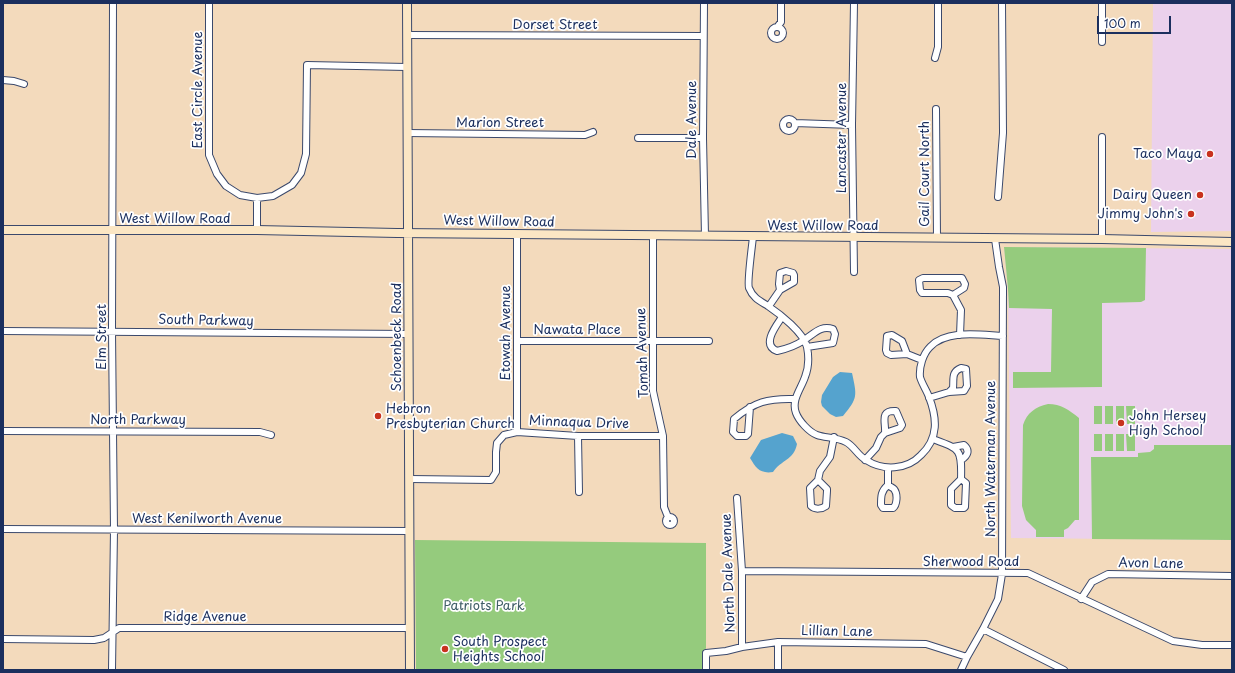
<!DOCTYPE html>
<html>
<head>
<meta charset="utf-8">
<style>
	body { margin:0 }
	#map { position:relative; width:1235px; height:673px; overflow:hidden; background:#f3dabc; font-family:"Playpen Sans",sans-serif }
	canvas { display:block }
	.frame { position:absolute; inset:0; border:4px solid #1b2f5e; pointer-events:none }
	.scale { position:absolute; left:1097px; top:16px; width:74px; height:18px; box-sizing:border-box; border:2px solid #1b2f5e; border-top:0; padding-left:5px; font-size:12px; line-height:14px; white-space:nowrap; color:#1b2f5e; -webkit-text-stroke:3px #fff; paint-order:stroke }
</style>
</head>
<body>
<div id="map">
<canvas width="1235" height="673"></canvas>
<div class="frame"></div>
<div class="scale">100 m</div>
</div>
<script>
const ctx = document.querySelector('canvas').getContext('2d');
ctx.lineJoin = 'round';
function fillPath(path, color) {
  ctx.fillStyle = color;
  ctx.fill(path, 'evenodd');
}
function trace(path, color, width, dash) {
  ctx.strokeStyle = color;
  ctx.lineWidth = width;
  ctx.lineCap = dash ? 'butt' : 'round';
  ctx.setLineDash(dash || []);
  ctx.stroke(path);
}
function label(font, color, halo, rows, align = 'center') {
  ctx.font = font + ' "Playpen Sans",sans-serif';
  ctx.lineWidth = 3.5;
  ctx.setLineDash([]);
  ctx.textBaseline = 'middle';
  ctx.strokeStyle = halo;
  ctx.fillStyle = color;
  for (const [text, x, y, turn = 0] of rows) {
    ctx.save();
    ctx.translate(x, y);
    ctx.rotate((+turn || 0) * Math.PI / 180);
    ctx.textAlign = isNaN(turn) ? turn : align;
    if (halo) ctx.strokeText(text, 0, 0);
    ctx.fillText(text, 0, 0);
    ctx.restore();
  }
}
const built = new Path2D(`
	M1153,3H1232V231L1151,232Z
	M1004,247L1232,249V540L1011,538L1008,289Z`);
const green = new Path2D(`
	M1004,247L1146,248L1145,300L1141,302L1102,303V387L1013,388V372H1051L1052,309L1009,308L1008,289Z
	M1048,404C1061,404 1069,410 1079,418V520H1075L1068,528L1064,530V537H1036V530L1026,520L1022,506L1023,425C1027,413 1035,407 1048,404Z
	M1094,406H1102V424H1094Z
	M1105,406H1113V424H1105Z
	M1116,406H1124V424H1116Z
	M1126,406H1135V424H1127Z
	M1094,434H1102V451H1094Z
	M1105,434H1113V451H1105Z
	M1116,434H1124V451H1116Z
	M1126,434H1135V451H1127Z
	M1154,445H1232V540L1092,539L1091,457H1138V453L1150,452L1154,449Z
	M415,540L706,543V648L703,659V670H416Z`);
const water = new Path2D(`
	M840,372L852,373C857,396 858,398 843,416L836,417L830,414L822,406L821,402L822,395L833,377Z
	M782,433L793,436L797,444C794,460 781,460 773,472C760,474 756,468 750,458L761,440Z`);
const street = new Path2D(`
	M209,3V155L217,174L226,186L240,195L257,198L273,196L292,185L301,173L306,154L307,65L407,67
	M704,3L703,138L705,236
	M854,3L852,125L854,272
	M1102,3V42
	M778,26L781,22V3
	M771 33a6 6 0 1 1 12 0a6 6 0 1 1-12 0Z
	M407,35L703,36
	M935,58L938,47V3
	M3,80L14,81L24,84
	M936,109L937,238
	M783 125a6 6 0 1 1 12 0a6 6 0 1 1-12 0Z
	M795,123L852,125
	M407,133L585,135L593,132
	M1102,137V239
	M638,138H703
	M998,197L1003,133L1002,3
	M257,230V198
	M517,234V432
	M653,235V391L663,436L664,507L668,517
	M753,237C752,246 747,283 749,288C753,298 760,301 768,306C780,314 804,333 807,347C809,357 809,367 805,377C801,389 791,400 796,413C799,421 809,432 817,435C825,438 836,437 846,442C854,446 858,456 866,460C883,471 907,470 921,455C939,438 937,418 929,397C927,391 922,384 920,377C919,367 923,354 930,347C947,329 981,335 1003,336
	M953,295L964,288L965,284L962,278H923L919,280L920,290L922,293H948L953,295L961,310L960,335
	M769,306L780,290L794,282V275L793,273L786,271L780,273L779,284L780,290
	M782,317C776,326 761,345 777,351C786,349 797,345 804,340C814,334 820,325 833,329L835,334L833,343L807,347
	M3,331L409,334
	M518,341H709
	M907,354L902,341L892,335L887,336L886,350L887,353L891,355L907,354L922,360
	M929,398L949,392L964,391L967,386L966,369L961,368C951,372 954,379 953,388L949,392
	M750,407L748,434L746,436H737L733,432L734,419C754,402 768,398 795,399
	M3,431L260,432L271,435
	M578,436L579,492
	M933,439C960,449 962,449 961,479L951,489V505L955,508H964L965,507L966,483L961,479
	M953,447L964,445C970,450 968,456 961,460
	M865,460L876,448L881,437L885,433L900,428L902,425L896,411C879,410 886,422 885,433
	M888,468V485
	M410,479L491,480L496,472V452L497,443L504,435L517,432L578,436H663
	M818,480L827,489V491L826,506C822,509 815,510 811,506L810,488L818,480L820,471L830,457L834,437
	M888,485C889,486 893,488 894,489C898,494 897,505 893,508H883L881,505C881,496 881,491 888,485Z
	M737,498L742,571V647
	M666 521a4 4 0 1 1 8 0a4 4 0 1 1-8 0Z
	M3,529L410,531
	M742,571L1028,573L1173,641L1202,645H1232
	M1081,599L1092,582L1108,574L1232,576
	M983,629L1064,670
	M3,639L94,640L104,638L119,628H410
	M778,642V670
	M112,670L114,530L112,331L113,3
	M706,670V653L726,651L742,647L778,642L926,644L967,657
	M961,670L967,657L983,629L998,599L1002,574L1003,287L999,267L995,239`);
const secondary = new Path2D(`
	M407,3L410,670
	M3,230H257L397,233L1102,239L1232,242`);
const markers = [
	[1210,154,4,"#c8321e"],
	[1200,195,4,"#c8321e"],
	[1191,214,4,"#c8321e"],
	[378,416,4,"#c8321e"],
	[1121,423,4,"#c8321e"],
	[445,649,4,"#c8321e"]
];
const streetNames = [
	["Dorset Street",555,25],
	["East Circle Avenue",198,90,-90],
	["Dale Avenue",692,120,-90],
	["Marion Street",500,123],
	["Lancaster Avenue",842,138,-90],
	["Gail Court North",925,174,-90],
	["West Willow Road",175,219],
	["West Willow Road",499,222,1],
	["West Willow Road",823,226],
	["South Parkway",206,321,1],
	["Nawata Place",577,330],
	["Etowah Avenue",506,333,-90],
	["Elm Street",102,337,-90],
	["Schoenbeck Road",397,337,-90],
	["Tomah Avenue",643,353,-92],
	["North Parkway",138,420],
	["Minnaqua Drive",579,423,2],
	["North Waterman Avenue",991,459,-90],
	["West Kenilworth Avenue",207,519],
	["Sherwood Road",971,562],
	["Avon Lane",1151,564,1],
	["North Dale Avenue",729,573,-92],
	["Ridge Avenue",205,617],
	["Lillian Lane",837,632,1]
];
const poiNames = [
	["Taco Maya",1202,154],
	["Dairy Queen",1192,195],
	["Jimmy John's",1183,214],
	["Hebron",386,409,"left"],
	["Presbyterian Church",386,424,"left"],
	["John Hersey",1129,416,"left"],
	["High School",1129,431,"left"],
	["South Prospect",453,642,"left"],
	["Heights School",453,657,"left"]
];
const parkNames = [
	["Patriots Park",484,606]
];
fillPath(built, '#ebd1ec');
fillPath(green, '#95cb7d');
fillPath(water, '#55a3ce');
trace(street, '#3b496c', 8);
trace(secondary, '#3b496c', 10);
trace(street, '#fff', 6);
trace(secondary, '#fbe6c4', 8);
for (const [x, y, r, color] of markers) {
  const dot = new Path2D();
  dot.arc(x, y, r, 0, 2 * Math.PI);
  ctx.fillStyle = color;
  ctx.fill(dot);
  trace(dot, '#fff', 1.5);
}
label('13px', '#1b2f5e', '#fff', streetNames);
label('13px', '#1b2f5e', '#fff', poiNames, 'right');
label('13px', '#405e67', '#fff', parkNames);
</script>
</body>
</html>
